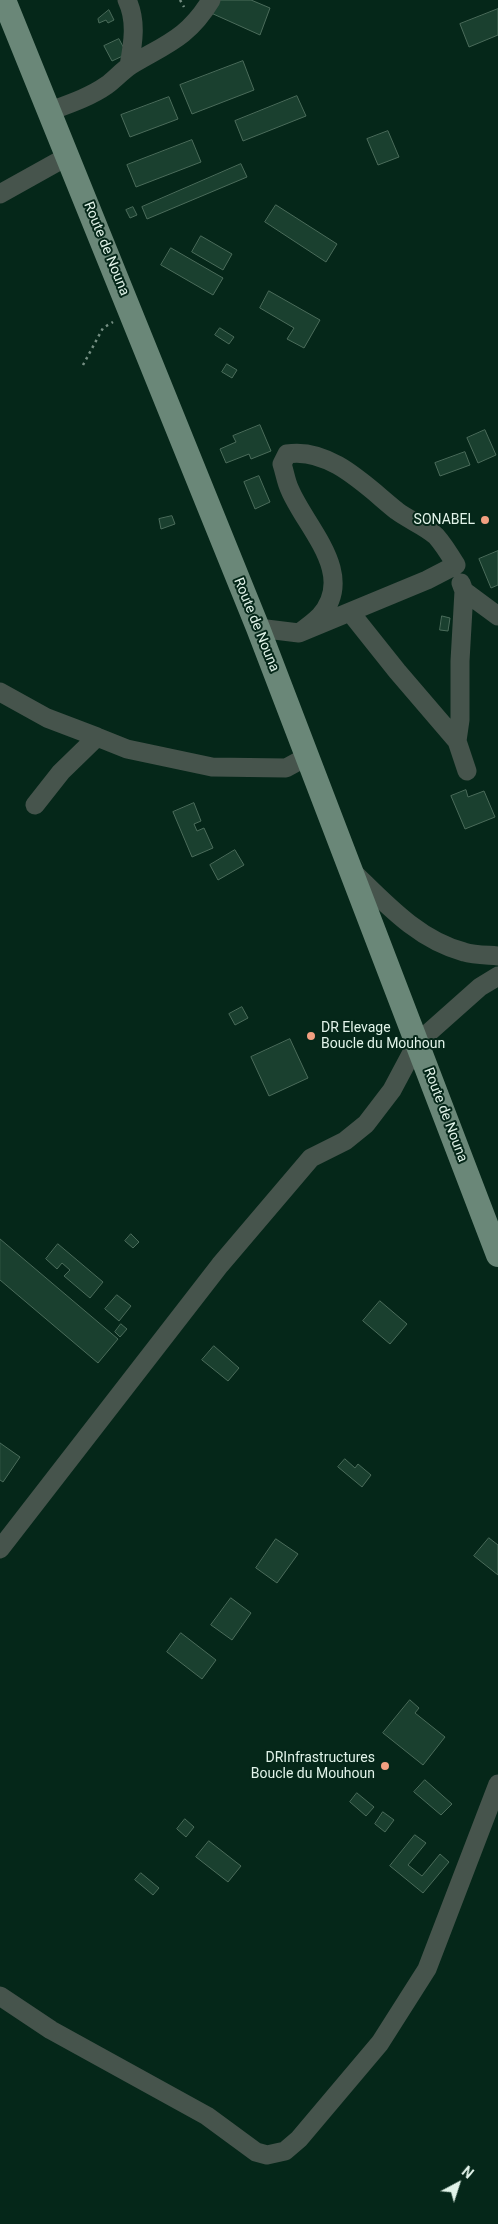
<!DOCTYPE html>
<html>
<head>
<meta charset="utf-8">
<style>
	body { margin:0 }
	#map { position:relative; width:498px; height:2224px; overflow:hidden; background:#052719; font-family:Roboto,sans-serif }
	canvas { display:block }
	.north { position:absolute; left:433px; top:2159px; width:50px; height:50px; -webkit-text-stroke:4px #052719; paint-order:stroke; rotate:40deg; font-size:14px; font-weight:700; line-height:20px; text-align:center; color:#e1f3e9 }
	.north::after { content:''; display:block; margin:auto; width:18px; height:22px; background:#e1f3e9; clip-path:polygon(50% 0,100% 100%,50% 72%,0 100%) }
</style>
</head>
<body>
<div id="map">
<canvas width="498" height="2224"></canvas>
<div class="north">N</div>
</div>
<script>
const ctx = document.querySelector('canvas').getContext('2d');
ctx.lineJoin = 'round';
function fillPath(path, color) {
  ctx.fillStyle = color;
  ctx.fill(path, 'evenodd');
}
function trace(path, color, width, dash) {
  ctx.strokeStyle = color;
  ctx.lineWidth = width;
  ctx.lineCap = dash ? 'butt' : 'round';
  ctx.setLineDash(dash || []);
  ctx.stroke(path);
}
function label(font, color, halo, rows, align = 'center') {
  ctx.font = font + ' Roboto,sans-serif';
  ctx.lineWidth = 4;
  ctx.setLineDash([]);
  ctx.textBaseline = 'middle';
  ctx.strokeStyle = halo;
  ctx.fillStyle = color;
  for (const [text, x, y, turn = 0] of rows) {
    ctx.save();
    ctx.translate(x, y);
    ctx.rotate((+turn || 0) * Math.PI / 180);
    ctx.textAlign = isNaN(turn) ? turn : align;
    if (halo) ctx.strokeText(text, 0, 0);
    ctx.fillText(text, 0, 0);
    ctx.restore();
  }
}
const building = new Path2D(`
	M216,0H251L270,8L260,35L211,13Z
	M498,9V35L469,47L460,24Z
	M109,10L114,20L108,23L106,20L99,23L98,19Z
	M119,39L127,54L112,61L104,46Z
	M243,61L254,90L192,114L180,85Z
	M297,96L306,116L243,141L235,121Z
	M169,97L178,119L130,137L121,115Z
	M388,131L399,157L378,165L367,139Z
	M192,140L201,162L136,187L127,165Z
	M241,164L247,177L147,219L142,207Z
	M276,205L337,244L326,262L265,222Z
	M133,207L137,215L130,218L126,210Z
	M201,236L232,254L223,270L192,252Z
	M171,248L223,278L213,295L161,265Z
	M269,291L320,320L304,348L287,339L294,328L260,308Z
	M220,328L234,337L229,344L215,335Z
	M227,364L237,370L232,378L222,372Z
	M260,425L271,451L251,459L249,454L226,463L220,449L236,442L233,436Z
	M485,430L496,455L478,463L467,438Z
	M465,452L470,465L440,476L435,463Z
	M259,476L270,502L255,509L244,482Z
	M172,516L175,524L161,529L159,519Z
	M498,551V585L491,588L479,559Z
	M442,616L450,618L448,631L440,630Z
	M466,790L468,797L484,791L495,817L465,829L451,796Z
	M194,803L201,821L194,824L197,831L204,828L213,848L192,857L173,812Z
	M235,850L244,865L218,880L210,865Z
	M242,1007L248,1018L235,1025L229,1014Z
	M290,1039L308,1078L269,1096L251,1057Z
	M131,1234L139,1242L133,1248L125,1241Z
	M0,1239L118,1339L98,1363L0,1280Z
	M58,1244L103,1282L90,1298L64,1276L70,1270L62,1263L57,1269L46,1259Z
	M117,1295L131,1306L119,1321L105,1309Z
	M380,1301L407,1324L390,1344L363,1321Z
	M121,1324L127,1329L120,1337L115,1332Z
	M214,1346L239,1368L228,1381L202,1360Z
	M0,1443L20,1457L3,1482L0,1480Z
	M345,1459L355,1468L358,1464L371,1475L362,1487L338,1467Z
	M489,1538L498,1545V1575L474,1556Z
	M276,1539L298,1554L277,1583L256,1568Z
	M231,1598L251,1613L232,1640L211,1625Z
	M181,1633L216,1660L202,1679L167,1652Z
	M410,1700L419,1708L415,1713L445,1737L423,1765L383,1733Z
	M425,1780L452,1804L441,1815L414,1792Z
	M357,1793L374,1807L366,1816L350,1802Z
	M383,1812L394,1820L385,1832L375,1824Z
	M185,1819L194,1827L186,1837L177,1829Z
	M415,1835L426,1843L408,1865L422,1876L440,1854L449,1862L423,1893L390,1866Z
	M209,1841L241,1866L228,1882L196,1857Z
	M141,1873L159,1888L153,1895L135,1880Z`);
const path = new Path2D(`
	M180,0L184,7
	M83,365L103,328L113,322`);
const minor = new Path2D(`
	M127,0C137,21 133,43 129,66
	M50,111C69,104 90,97 107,85C115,79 122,71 131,65C166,44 188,38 211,0
	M0,194L68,156
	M461,583L464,591L498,616
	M350,612L397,671L457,741L467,771
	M258,628L299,633L427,580L456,565C450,555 444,545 436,536C425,526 409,520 397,511C367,487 330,447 287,454L282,464C285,473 286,482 290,490C306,528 357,574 320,616C314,622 306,628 299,633
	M0,692L47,718L97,737
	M457,741L460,720V661L464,591
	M35,805L61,772L97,737L127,749L212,767L286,768L308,756
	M352,871C385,903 418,940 464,952C474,955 487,955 498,956
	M0,1549L220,1265L311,1158L345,1141L366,1124L392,1090L417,1043L480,987L498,976
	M0,1996L51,2030L207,2116L256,2152L267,2155L285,2151L299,2139L380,2043L427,1969L498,1784`);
const major = new Path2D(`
	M4,0L258,628L498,1255`);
const markers = [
	[485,520,5,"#f2a081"],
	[311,1036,5,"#f2a081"],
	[385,1766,5,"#f2a081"]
];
const streetNames = [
	["Route de Nouna",106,249,68],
	["Route de Nouna",256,625,68],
	["Route de Nouna",445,1115,69]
];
const poiNames = [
	["SONABEL",475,520],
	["DR Elevage",321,1028,"left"],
	["Boucle du Mouhoun",321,1044,"left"],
	["DRInfrastructures",375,1758],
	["Boucle du Mouhoun",375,1774]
];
fillPath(building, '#1a402f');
trace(building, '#4b6c5b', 1);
trace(path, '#758f83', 2.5, [2.5, 4]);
trace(minor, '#46544c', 19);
trace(major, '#6a8778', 24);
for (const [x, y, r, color] of markers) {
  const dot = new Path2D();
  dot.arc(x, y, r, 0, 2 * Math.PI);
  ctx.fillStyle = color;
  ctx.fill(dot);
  trace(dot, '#052719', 2);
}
label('14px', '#e1f3e9', '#052719', streetNames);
label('14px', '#e1f3e9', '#052719', poiNames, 'right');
</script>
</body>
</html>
